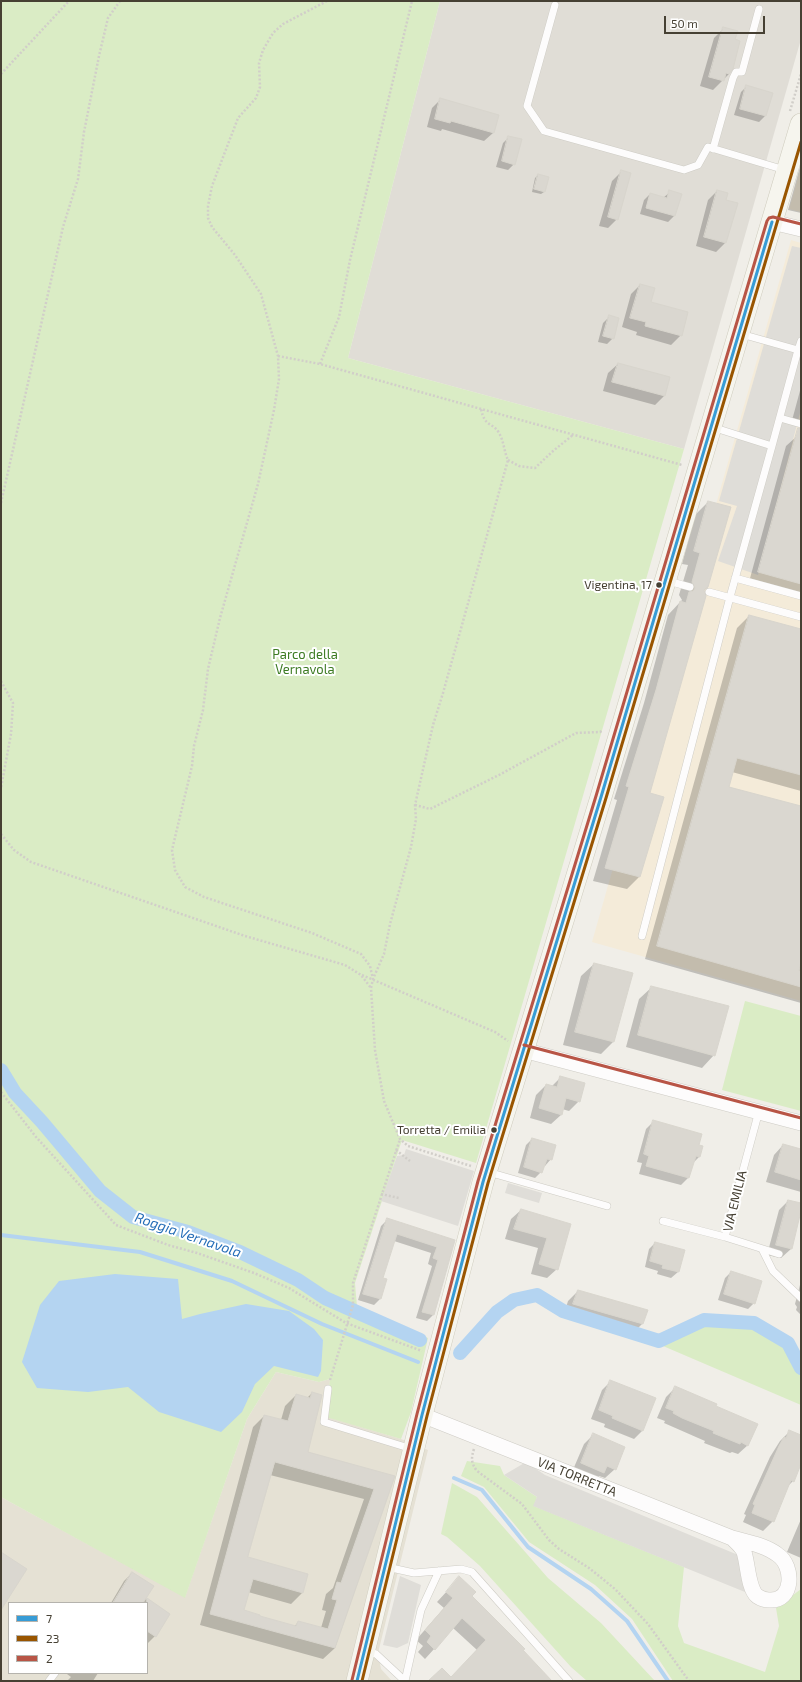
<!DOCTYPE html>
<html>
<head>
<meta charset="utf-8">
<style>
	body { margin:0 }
	#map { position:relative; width:802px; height:1682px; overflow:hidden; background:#f0eee8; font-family:"Exo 2",sans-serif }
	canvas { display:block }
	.frame { position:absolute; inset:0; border:2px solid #464033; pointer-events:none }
	.legend { position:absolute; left:8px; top:1602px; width:140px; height:72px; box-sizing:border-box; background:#fff; border:1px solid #b5b3ad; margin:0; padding:5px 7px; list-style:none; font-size:12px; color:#464033 }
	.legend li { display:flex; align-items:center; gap:8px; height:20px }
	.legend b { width:20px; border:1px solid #b5b3ad }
	.scale { position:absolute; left:664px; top:16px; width:101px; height:18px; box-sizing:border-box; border:2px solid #464033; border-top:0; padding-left:5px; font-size:12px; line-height:14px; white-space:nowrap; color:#464033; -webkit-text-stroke:3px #fff; paint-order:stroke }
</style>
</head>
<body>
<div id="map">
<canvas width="802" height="1682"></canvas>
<div class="frame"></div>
<ul class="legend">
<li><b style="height:5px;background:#379cd6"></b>7</li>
<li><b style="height:5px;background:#950"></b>23</li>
<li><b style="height:5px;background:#b85546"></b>2</li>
</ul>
<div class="scale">50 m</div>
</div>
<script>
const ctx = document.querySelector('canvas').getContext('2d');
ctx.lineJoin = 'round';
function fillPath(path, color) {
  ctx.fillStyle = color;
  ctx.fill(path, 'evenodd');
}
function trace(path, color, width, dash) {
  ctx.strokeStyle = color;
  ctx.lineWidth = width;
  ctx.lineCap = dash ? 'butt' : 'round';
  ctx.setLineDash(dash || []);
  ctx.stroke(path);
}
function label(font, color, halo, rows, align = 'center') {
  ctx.font = font + ' "Exo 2",sans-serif';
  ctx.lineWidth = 4;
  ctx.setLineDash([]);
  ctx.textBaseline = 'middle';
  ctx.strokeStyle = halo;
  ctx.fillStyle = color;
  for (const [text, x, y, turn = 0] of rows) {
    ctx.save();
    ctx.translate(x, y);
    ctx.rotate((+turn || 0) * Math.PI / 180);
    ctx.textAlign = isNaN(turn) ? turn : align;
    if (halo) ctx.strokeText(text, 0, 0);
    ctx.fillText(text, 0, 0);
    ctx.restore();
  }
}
const residential = new Path2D(`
	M276,1372L319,1382L330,1379L328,1417L401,1439L428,1450L378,1653L381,1669L392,1681H1V1497L185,1597L247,1419ZM9,1603H147V1673H9Z`);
const commercial = new Path2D(`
	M801,168V212L789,209Z
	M791,240L801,243V1001L592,942Z`);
const industrial = new Path2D(`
	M440,1H801V39L684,449L348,358Z`);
const green = new Path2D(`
	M1,1H440L348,358L684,449L476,1163L402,1140L355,1283L357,1307L428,1338L411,1412L401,1439L326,1417L330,1379L319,1382L276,1372L247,1419L185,1598L1,1497Z
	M745,1001L801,1016V1111L722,1090Z
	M705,1326L754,1327L788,1346L801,1372V1405L663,1346Z
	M467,1461L500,1466L504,1475L537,1497L534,1506L684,1567L678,1626L684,1643L765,1672L779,1626L776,1608L801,1589V1681H673L632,1619L595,1585L529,1542L484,1487L461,1476Z
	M452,1483L477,1497L548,1578L601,1623L655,1681H587L571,1667L480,1566L447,1537L441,1534Z`);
const parking = new Path2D(`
	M792,246L801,248V409L758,575L718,561L737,506L719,501Z
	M406,1149L474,1171L458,1226L381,1201L397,1156L404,1155Z
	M508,1183L542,1193L539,1203L505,1193Z
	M526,1462L545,1475L743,1557L745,1592L533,1506L537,1497L504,1475Z
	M400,1576L421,1585L408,1643L397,1648L383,1645Z`);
const water = new Path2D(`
	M115,1274L178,1279L182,1319L200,1314L246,1304L289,1311L314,1329L323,1340L321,1371L318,1377L274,1366L255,1384L242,1412L221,1432L159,1412L128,1387L88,1392L37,1388L22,1362L40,1305L59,1281Z`);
const shadow = new Path2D(`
	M724,28L729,74L713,90L700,86L714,38Z
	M747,86L771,93L765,116L759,122L734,115L741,92Z
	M440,100L493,133L484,141L442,129L441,131L427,127L432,108Z
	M509,137L514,164L508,170L496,167L503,143Z
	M801,163V213L788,210Z
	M621,172L617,219L608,228L599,226L612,181Z
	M538,175L544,192L541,194L532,192L535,178Z
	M717,191L724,200L725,243L716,252L696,246L708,200Z
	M670,192L674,216L668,222L640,214L644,200L650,194L663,198Z
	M640,285L650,303L681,335L671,345L636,335L637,332L622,327L631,294Z
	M609,317L613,338L607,344L598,342L603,323Z
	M618,364L669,378L664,396L655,405L603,391L608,373Z
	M801,387V426L791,424Z
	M796,437L801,438V596L749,582L786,446Z
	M708,502V587L703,591L649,794L639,877L627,889L593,881L617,800L614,799L644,703L668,615L682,600L679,595L688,565L682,564L695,515Z
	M749,616L801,630V791L732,772L728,787L801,808V1003L645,959L737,628Z
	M594,964L613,1042L601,1054L563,1045L581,976Z
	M652,987L714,1055L702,1068L626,1047L639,999Z
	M561,1077L579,1101L569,1111L562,1109L561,1115L551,1124L530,1118L536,1095L546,1085L551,1087Z
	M654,1121L698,1146L699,1157L693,1163L689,1177L681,1185L639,1174L642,1163L637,1162L646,1129Z
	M532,1139L551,1159L545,1166L544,1165L541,1172L535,1178L518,1173L526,1145Z
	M783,1145L801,1150V1192L766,1182L774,1155Z
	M788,1201L801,1204V1207L791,1249L781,1258L767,1255L779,1210Z
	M521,1210L570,1225L557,1269L547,1278L531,1274L538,1248L505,1239L511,1219Z
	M387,1220L454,1240L433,1315L427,1321L416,1318L432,1266L428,1264L431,1253L394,1241L382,1279L386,1280L380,1299L374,1305L358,1300L381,1226Z
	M655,1243L683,1251L678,1272L671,1278L657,1274L658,1271L645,1267L649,1249Z
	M731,1272L754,1303L748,1309L718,1300L725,1278Z
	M801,1281V1315L796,1310L797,1307L795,1304Z
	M578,1291L643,1323L633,1333L564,1314L568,1301Z
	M611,1381L643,1430L634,1439L604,1427L605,1424L591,1419L602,1390Z
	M675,1388L715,1407L748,1445L738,1454L732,1452L730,1453L704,1443L705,1441L664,1423L665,1421L657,1418L666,1397Z
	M312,1393L307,1452L394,1477L335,1648L323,1659L200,1625L253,1427L264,1416L281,1420L285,1406L296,1395L307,1398ZM270,1475L364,1499L333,1588L326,1594L322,1610L326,1611L321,1628L298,1622L294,1627L258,1617L243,1611L248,1592L291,1604L302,1593L247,1558Z
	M789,1432L801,1436V1461L793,1481L788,1486L773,1521L763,1531L743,1522L746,1515L744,1514L770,1457L780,1441Z
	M593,1435L615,1469L605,1478L599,1476L594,1481L572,1472L584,1444Z
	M801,1519V1558L787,1552Z
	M132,1573L145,1598L169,1614L155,1636L147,1644V1603H111L124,1581Z
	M459,1578L471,1596L551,1681H430L451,1678L477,1650L453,1628L425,1659L418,1652L423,1646L416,1640L444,1608L437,1602Z
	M68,1673H98L93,1681H67L71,1677L67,1674Z`);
const stream = new Path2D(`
	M1,1235L140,1252L232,1281L322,1324L418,1362
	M454,1478L482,1490L528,1547L591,1589L627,1621L668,1681`);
const canal = new Path2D(`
	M1,1070L15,1093L42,1122L100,1191L133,1217L188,1232L240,1252L298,1280L325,1298L420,1340
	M460,1353L497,1312L514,1300L537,1295L563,1311L659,1341L704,1320L754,1323L788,1343L801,1368`);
const building = new Path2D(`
	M723,27L738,31L735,39L740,41L733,69L729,74L726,73L724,81L709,77Z
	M746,85L773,93L766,116L740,109Z
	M440,98L499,115L494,133L451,121L450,123L435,119Z
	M508,136L522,139L515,165L502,161Z
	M621,170L631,173L618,220L608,217Z
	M538,174L549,177L545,192L534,189Z
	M669,190L682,194L675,216L646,208L650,193L667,198Z
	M717,190L728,193L726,200L738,203L726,243L704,237Z
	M640,284L655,288L651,302L688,312L682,336L645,326L646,322L630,318Z
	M609,315L619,318L614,339L603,336Z
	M618,363L670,377L665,396L612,382Z
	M798,428L801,429V584L758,572Z
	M708,501L731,507L708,587L704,590L706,596L650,793L664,797L640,877L605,868L629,787L626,786L656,690L680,601L686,603L689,592L693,591L695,588L692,582L700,553L694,551Z
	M749,615L801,629V775L737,758L729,787L801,806V962L799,971H801V987L657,946Z
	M594,963L633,973L614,1042L575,1032Z
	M651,986L729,1006L715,1056L638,1035Z
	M560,1076L585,1083L580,1102L566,1098L562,1115L539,1108L546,1084L557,1087Z
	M653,1120L702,1134L699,1145L703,1146L700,1157L696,1156L689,1178L646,1166L649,1156L644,1154Z
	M532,1138L556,1145L552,1160L547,1159L542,1173L524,1167Z
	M783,1144L801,1149V1180L775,1172Z
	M788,1200L801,1203V1211L792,1249L776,1245Z
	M521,1209L571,1224L558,1270L539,1264L547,1238L514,1229Z
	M387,1218L455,1240L434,1315L422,1312L438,1260L433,1258L437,1247L397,1234L383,1278L387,1279L381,1299L363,1294Z
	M655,1242L685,1250L679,1272L662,1268L663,1265L650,1261Z
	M731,1271L762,1281L755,1304L724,1294Z
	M578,1290L648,1310L643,1324L573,1304Z
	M610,1380L656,1398L643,1431L612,1418L613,1416L599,1410Z
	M675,1386L717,1404L716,1406L758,1424L748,1446L741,1442L740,1444L713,1433L714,1431L682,1418L673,1413L674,1411L666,1408Z
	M312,1392L322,1395L308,1452L395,1476L335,1648L210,1614L264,1415L288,1421L296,1394L310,1398ZM275,1462L374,1489L341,1583L337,1582L332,1599L337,1600L328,1629L298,1621L296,1626L260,1616V1615L244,1610L253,1579L303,1593L308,1574L248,1557Z
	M789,1430L801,1435V1464L794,1482L791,1480L774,1522L752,1513L755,1505L753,1504L779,1446L784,1437L786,1438Z
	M593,1433L625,1447L616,1470L607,1466L604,1473L581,1463Z
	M1,1552L27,1569L1,1610Z
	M132,1572L154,1586L143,1603H113Z
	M459,1576L476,1592L472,1596L525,1649L523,1650L552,1681H428L442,1668L451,1677L486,1640L462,1618L435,1650L427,1642L431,1636L425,1630L453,1598L446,1592Z
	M147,1598L170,1614L156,1637L147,1631Z`);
const path = new Path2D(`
	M327,1L283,24L273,33L263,50L259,63L260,87L256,98L238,118L212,186L208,206V218L212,227L235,255L261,294L278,356L279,379L274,410L258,484L220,618L208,669L203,710L194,746L192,766L172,850L175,870L185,887L204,897L312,933L361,954L370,966L373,979
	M1,74L69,1
	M790,111L801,74
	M278,356L320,364L682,465
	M320,364L339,317L350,260L412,1
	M508,460L519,466L535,468L553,451L573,435
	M1,503L63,227L78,179L84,132L99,56L108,18L120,1
	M1,681L13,703L11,734L1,788
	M415,805L430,809L499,775L576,733L600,732L603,730
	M1,834L14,850L31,862L245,936L345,965L361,975L371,988
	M362,975L495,1032L508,1041
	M1,1092L36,1137L116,1225L168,1245L197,1253L254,1273L289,1288L346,1323L422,1351
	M396,1150L410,1161
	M471,1166L408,1146L400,1139L384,1101L375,1050L371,988L373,979L384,954L390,924L411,847L416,819L415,805L433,725L443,693L508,460C504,452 504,441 499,433C493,422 485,428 481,409
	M381,1194L399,1198
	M330,1380L353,1305V1283L400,1139
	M474,1449C471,1458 471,1463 477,1471L522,1504L549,1540L559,1549L589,1568L615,1589L648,1624L689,1681`);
const lane = new Path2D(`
	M555,5L527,106L544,131L684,170L698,165L708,147L785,170
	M713,149L733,78L736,72H742L759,9
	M741,334L798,350L772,446
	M798,350L801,341
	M780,418L801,424
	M735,578L801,596
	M668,581L690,587
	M709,592L801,617
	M642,936L730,597L772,446L712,427
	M759,1111L725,1237L779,1254
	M488,1172L607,1206
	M663,1221L725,1237
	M762,1249L773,1271L801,1298
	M328,1389L324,1422L412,1449
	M387,1567L414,1573L461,1569L472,1572L569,1681
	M365,1651L376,1654L405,1681
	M49,1681L55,1673
	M405,1681L421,1610L439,1571`);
const street = new Path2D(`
	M772,222L801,229
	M523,1050L801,1123
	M422,1415L732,1538C747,1542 765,1545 778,1555C794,1566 794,1602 769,1600C765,1600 760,1598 757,1596C748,1588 748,1564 744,1552C742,1547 736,1542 732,1538`);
const secondary = new Path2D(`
	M357,1681L422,1415L483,1182L601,797L801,124`);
const bus1 = new Path2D(`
	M357,1681L422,1415L483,1182L601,797L772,222`);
const bus2 = new Path2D(`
	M362,1681L427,1416L488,1183L606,798L801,142`);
const bus3 = new Path2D(`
	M524,1045L801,1118
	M352,1680L417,1414L478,1181L596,796L767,221L769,218L773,217L801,224`);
const markers = [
	[659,585,3.5,"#464033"],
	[494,1130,3.5,"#464033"]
];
const busNames = [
	["Vigentina, 17",652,585],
	["Torretta / Emilia",486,1130]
];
const parkNames = [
	["Parco della",305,655],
	["Vernavola",305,670]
];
const streetNames = [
	["VIA EMILIA",735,1201,-76],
	["VIA TORRETTA",577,1477,22]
];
const waterNames = [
	["Roggia Vernavola",188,1235,19]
];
fillPath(residential, '#e5e1d4');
fillPath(commercial, '#f4ebd9');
fillPath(industrial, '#e0ddd6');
fillPath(green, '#daecc5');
fillPath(parking, '#dfddd8');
fillPath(water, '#b4d4f1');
fillPath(shadow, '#0003');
trace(stream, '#b4d4f1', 4);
trace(canal, '#b4d4f1', 14);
fillPath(building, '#dad7d0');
trace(building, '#d8d5cd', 1);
trace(lane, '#ceccc5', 8);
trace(street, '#ceccc5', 16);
trace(secondary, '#cfccbe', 22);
trace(path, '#d1cec9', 2.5, [2, 2]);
trace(lane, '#fdfcfc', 7);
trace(street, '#fdfcfc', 15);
trace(secondary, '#f6f5ee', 21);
trace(bus1, '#379cd6', 3);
trace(bus2, '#950', 3);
trace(bus3, '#b85546', 3);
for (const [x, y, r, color] of markers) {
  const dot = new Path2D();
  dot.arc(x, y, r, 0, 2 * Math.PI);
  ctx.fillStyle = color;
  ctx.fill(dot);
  trace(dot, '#fff', 1.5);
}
label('12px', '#464033', '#fff', busNames, 'right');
label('13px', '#3d7b23', '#fff', parkNames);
label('13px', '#464033', '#fff', streetNames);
label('italic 14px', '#266eb8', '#fff', waterNames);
</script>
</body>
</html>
